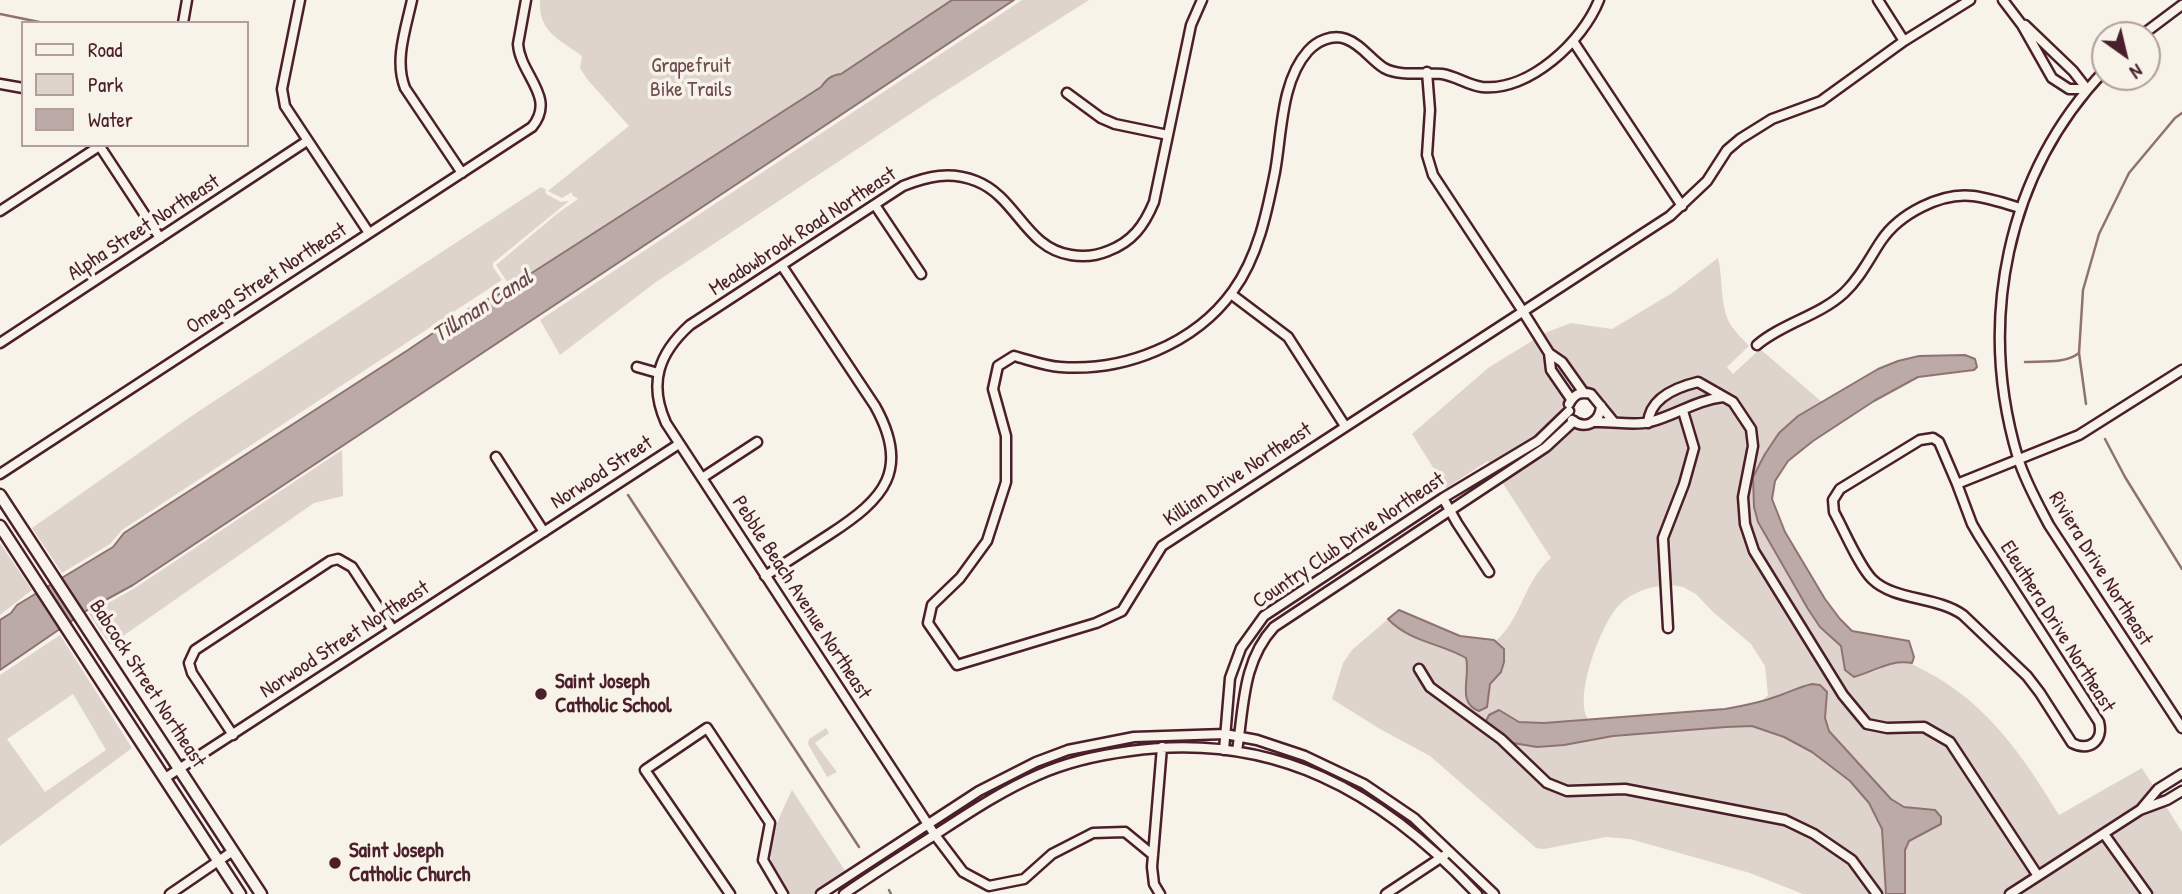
<!DOCTYPE html>
<html>
<head>
<meta charset="utf-8">
<style>
	body { margin:0 }
	#map { position:relative; width:2182px; height:894px; overflow:hidden; background:#f7f3e8; font-family:"Patrick Hand",sans-serif }
	canvas { display:block }
	.legend { position:absolute; left:21px; top:21px; width:228px; height:126px; box-sizing:border-box; background:#f7f3e8; border:2px solid #b29e9c; margin:0; padding:9px 12px; list-style:none; font-size:21px; color:#4a1f2b }
	.legend li { display:flex; align-items:center; gap:14px; height:35px }
	.legend b { width:35px; border:2px solid #b29e9c }
	.north { position:absolute; left:2091px; top:21px; width:70px; height:70px; box-sizing:border-box; background:#f7f3e8; border:2px solid #b29e9c; border-radius:50%; rotate:146deg; font-size:19px; font-weight:700; line-height:28px; text-align:center; color:#4a1f2b }
	.north::after { content:''; display:block; margin:auto; width:24px; height:32px; background:#4a1f2b; clip-path:polygon(50% 0,100% 100%,50% 72%,0 100%) }
</style>
</head>
<body>
<div id="map">
<canvas width="2182" height="894"></canvas>
<ul class="legend">
<li><b style="height:9px;background:#f7f3e8"></b>Road</li>
<li><b style="height:19px;background:#ded4cc"></b>Park</li>
<li><b style="height:19px;background:#bcaaa7"></b>Water</li>
</ul>
<div class="north">N</div>
</div>
<script>
const ctx = document.querySelector('canvas').getContext('2d');
ctx.lineJoin = 'round';
function fillPath(path, color) {
  ctx.fillStyle = color;
  ctx.fill(path, 'evenodd');
}
function trace(path, color, width, dash) {
  ctx.strokeStyle = color;
  ctx.lineWidth = width;
  ctx.lineCap = dash ? 'butt' : 'round';
  ctx.setLineDash(dash || []);
  ctx.stroke(path);
}
function label(font, color, halo, rows, align = 'center') {
  ctx.font = font + ' "Patrick Hand",sans-serif';
  ctx.lineWidth = 7;
  ctx.setLineDash([]);
  ctx.textBaseline = 'middle';
  ctx.strokeStyle = halo;
  ctx.fillStyle = color;
  for (const [text, x, y, turn = 0] of rows) {
    ctx.save();
    ctx.translate(x, y);
    ctx.rotate((+turn || 0) * Math.PI / 180);
    ctx.textAlign = isNaN(turn) ? turn : align;
    if (halo) ctx.strokeText(text, 0, 0);
    ctx.fillText(text, 0, 0);
    ctx.restore();
  }
}
const green = new Path2D(`
	M540,0H952L822,87L510,286L496,265L558,213L578,199L572,195V192L562,198L548,191L629,126L587,79L580,68L582,56C559,39 538,32 540,0Z
	M1022,0H1089L936,97L656,282L560,355L540,320Z
	M541,187L545,189L546,194L561,202L569,201L493,263V267L502,280L122,530L110,544L62,573L32,528L196,413Z
	M1718,258C1723,278 1720,301 1728,320C1732,329 1742,338 1749,346L1727,367L1733,374L1760,349L1822,402L1797,416L1779,433L1765,454L1753,477L1758,522L1808,609L1820,627L1841,646L1845,670C1853,670 1863,673 1871,672C1881,670 1890,661 1901,661C1911,662 1917,667 1925,671C1987,702 2024,758 2059,815L2142,768L2182,832V894H1905V850L1909,841L1940,824L1935,810L1904,807L1891,799L1829,730L1825,718L1827,703L1797,687L1776,697L1763,700L1768,695L1765,666L1751,644L1713,612L1696,594L1683,587L1671,585L1667,539L1688,487L1698,449L1686,406L1646,418L1615,416L1599,394L1585,388L1566,360L1553,351L1542,334L1571,323L1612,329L1672,293Z
	M1535,339L1545,356L1548,372L1566,399C1557,430 1517,448 1490,464L1488,461L1446,488L1412,434L1488,368Z
	M1680,417L1689,447L1679,483L1659,536L1662,586C1645,587 1625,596 1615,610C1599,631 1574,697 1588,719L1544,723L1519,722L1489,715L1564,745L1613,736L1726,727L1752,726L1784,737L1812,752L1850,781L1869,803L1882,829L1886,894H1803L1750,873L1630,839L1606,837L1544,849L1536,848L1430,756L1380,729L1332,699L1343,663L1352,650L1388,619L1393,624L1466,658L1487,707L1490,684L1501,672L1504,649L1494,640H1497C1522,617 1524,581 1551,558L1502,482L1549,450L1575,427L1585,430L1597,426L1649,427Z
	M342,450L343,496L314,503L110,645L89,614L135,588Z
	M0,543L32,590L0,615Z
	M60,635L132,748L0,846V675ZM73,694L106,750L45,792L7,739Z
	M826,728L829,733L815,743L837,772L827,777L808,744L809,739Z
	M792,790L846,872L813,894H788C784,887 776,878 773,870C765,842 781,814 792,790Z`);
const water = new Path2D(`
	M952,0H1014L133,585L89,609L0,670V620L11,613L17,605L113,547L124,533L408,350L473,306L499,294L821,87C827,79 831,75 841,74Z
	M1965,355L1975,359L1977,367L1974,370L1918,377L1874,401L1813,441L1788,461L1775,481L1772,499L1785,532L1825,599L1840,619L1852,631L1909,641L1914,657L1912,663C1891,659 1875,671 1854,677L1845,670L1841,646L1820,627L1808,609L1758,522L1754,507L1753,477L1765,454L1779,433L1798,416L1878,369L1898,361L1919,356Z
	M1399,610L1460,636L1494,640L1504,649V662L1501,672L1490,684L1487,707L1479,711C1456,703 1471,676 1466,658C1440,643 1410,642 1388,619Z
	M1812,684L1820,685L1827,692L1825,718L1829,731L1891,799L1904,807L1935,810L1941,817V824L1909,841L1905,850V894H1886L1882,829L1869,803L1850,781L1812,752L1784,737L1752,726L1726,727L1613,736L1564,745L1537,747L1513,743L1496,734L1485,723L1489,715L1499,710L1519,722L1544,723L1725,709C1742,706 1759,703 1775,697C1788,693 1798,687 1812,684Z`);
const stream = new Path2D(`
	M0,14L44,23
	M2025,362C2042,361 2065,364 2079,353
	M2086,404L2079,353L2083,290L2099,234L2129,173L2175,118L2182,113
	M2105,439L2125,477L2182,569
	M628,495L859,847
	M889,890L891,894`);
const minor = new Path2D(`
	M300,0L282,89L285,106L369,233
	M412,0C406,28 394,60 405,88L462,173
	M1599,0C1583,41 1529,92 1482,87C1467,85 1456,76 1442,74C1424,72 1400,77 1384,68C1371,60 1361,44 1346,39C1332,34 1317,41 1308,51C1281,81 1282,133 1275,172C1267,212 1258,257 1233,291C1195,344 1124,372 1060,367C1045,366 1029,360 1014,356L998,366L993,389L1006,436V482L987,541L960,578L932,605L928,623L957,665L1096,623L1122,611L1162,546L1670,216L1707,181L1727,150L1740,139L1772,119L1821,101L1904,41L1970,0
	M1878,0L1904,41
	M2003,0L2022,25L2052,78L2069,89H2087
	M183,23L187,0
	M2025,25L2073,71L2087,89
	M2142,35L2182,5
	M1573,41L1682,206
	M2105,70C2006,174 1977,321 2018,458C2025,481 2038,504 2049,525L2182,728
	M1427,72L1430,110L1427,155L1433,175L1522,310L1549,353L1551,370L1571,399
	M0,84L23,88
	M1067,93L1101,118L1115,124L1168,135
	M99,145L160,238
	M875,205L921,274
	M0,211L101,145
	M1231,294L1288,337L1345,426
	M0,343L307,141
	M1757,345C1783,323 1819,316 1844,293C1860,278 1869,259 1881,241C1899,214 1941,192 1973,196C1989,198 2004,203 2020,208
	M1549,353L1562,362L1584,393
	M637,367L658,373
	M1569,404C1574,394 1581,391 1591,394L1613,421
	M1572,420C1585,430 1600,423 1601,406
	M1595,422C1613,421 1633,426 1650,422C1676,415 1697,400 1723,397
	M1648,423C1650,398 1677,387 1698,382L1733,402L1751,429L1753,446L1743,497L1745,524L1754,551L1843,695L1867,724L1887,728L1924,727L1950,742L2038,876L2140,810L2167,800L2182,791
	M496,457L544,532
	M0,474L532,127C557,97 520,75 518,44L526,0
	M702,478L757,442
	M1957,484L1972,524L1979,536L2099,722C2104,741 2089,752 2072,743L2040,693L2027,676L1963,615C1937,596 1894,601 1872,579C1859,566 1844,530 1834,512L1833,500L1840,489L1920,440L1933,438L1939,442L1957,484L2079,435L2182,370
	M1443,498L1457,523L1489,572
	M765,576C787,562 808,548 830,534C884,499 911,470 875,406L782,266
	M1668,628L1663,538L1684,484L1694,448L1683,411
	M1419,669L1430,687L1501,739L1547,783L1567,791L1625,789L1785,820L1814,834L1852,860L1877,894
	M233,735L192,673L189,663L195,650L330,561L338,559L352,567L393,630
	M1224,750L1230,678L1241,648L1264,616L1443,498L1538,441L1569,411
	M1237,751C1244,707 1242,662 1274,627L1546,447L1574,421
	M165,778L679,444
	M2142,808L2158,789L2182,774
	M2104,834L2147,894
	M1153,855L1125,832L1093,833L1052,854L1024,879L989,886L963,872L935,835L666,423C648,383 659,353 690,325L903,186C928,176 950,171 976,181C1017,197 1025,248 1071,255C1083,257 1096,256 1108,251C1132,242 1144,226 1154,202L1191,25L1202,0
	M170,894L233,851
	M730,894L645,770L707,728L770,823L763,860L783,894
	M821,894L979,791L1036,762L1068,750L1134,737L1225,734L1257,740L1305,756L1364,784L1414,818L1494,894
	M844,894C873,874 903,855 933,836C967,814 1001,791 1038,775C1067,762 1099,755 1130,751C1274,731 1382,792 1477,894
	M1160,894L1154,884L1152,867L1162,747
	M1386,894L1445,855
	M2010,894L2038,876`);
const major = new Path2D(`
	M0,495L261,894
	M0,526L240,894`);
const markers = [
	[541,694,7,"#4a1f2b"],
	[335,863,7,"#4a1f2b"]
];
const parkNames = [
	["Grapefruit",691,66],
	["Bike Trails",691,90]
];
const streetNames = [
	["Alpha Street Northeast",144,228,-33],
	["Meadowbrook Road Northeast",803,232,-33],
	["Omega Street Northeast",267,279,-33],
	["Norwood Street",602,473,-33],
	["Killian Drive Northeast",1238,475,-33],
	["Country Club Drive Northeast",1349,541,-34],
	["Riviera Drive Northeast",2100,569,58],
	["Pebble Beach Avenue Northeast",801,598,57],
	["Eleuthera Drive Northeast",2057,627,58],
	["Norwood Street Northeast",345,640,-33],
	["Babcock Street Northeast",147,684,57]
];
const poiNames = [
	["Saint Joseph",555,682],
	["Catholic School",555,706],
	["Saint Joseph",349,851],
	["Catholic Church",349,875]
];
const waterNames = [
	["Tillman Canal",483,307,-33]
];
fillPath(green, '#ded4cc');
fillPath(water, '#bcaaa7');
trace(water, '#8e7275', 2);
trace(stream, '#8e7275', 2.5);
trace(minor, '#4a1f2b', 13);
trace(major, '#4a1f2b', 15);
trace(minor, '#f7f3e8', 8);
trace(major, '#f7f3e8', 10);
for (const [x, y, r, color] of markers) {
  const dot = new Path2D();
  dot.arc(x, y, r, 0, 2 * Math.PI);
  ctx.fillStyle = color;
  ctx.fill(dot);
  trace(dot, '#f7f3e8', 2.5);
}
label('21px', '#6f4c53', '#f7f3e8', parkNames);
label('21px', '#4a1f2b', '#f7f3e8', streetNames);
label('bold 21px', '#4a1f2b', '#f7f3e8', poiNames, 'left');
label('italic 23px', '#6c4950', '#f7f3e8', waterNames);
</script>
</body>
</html>
